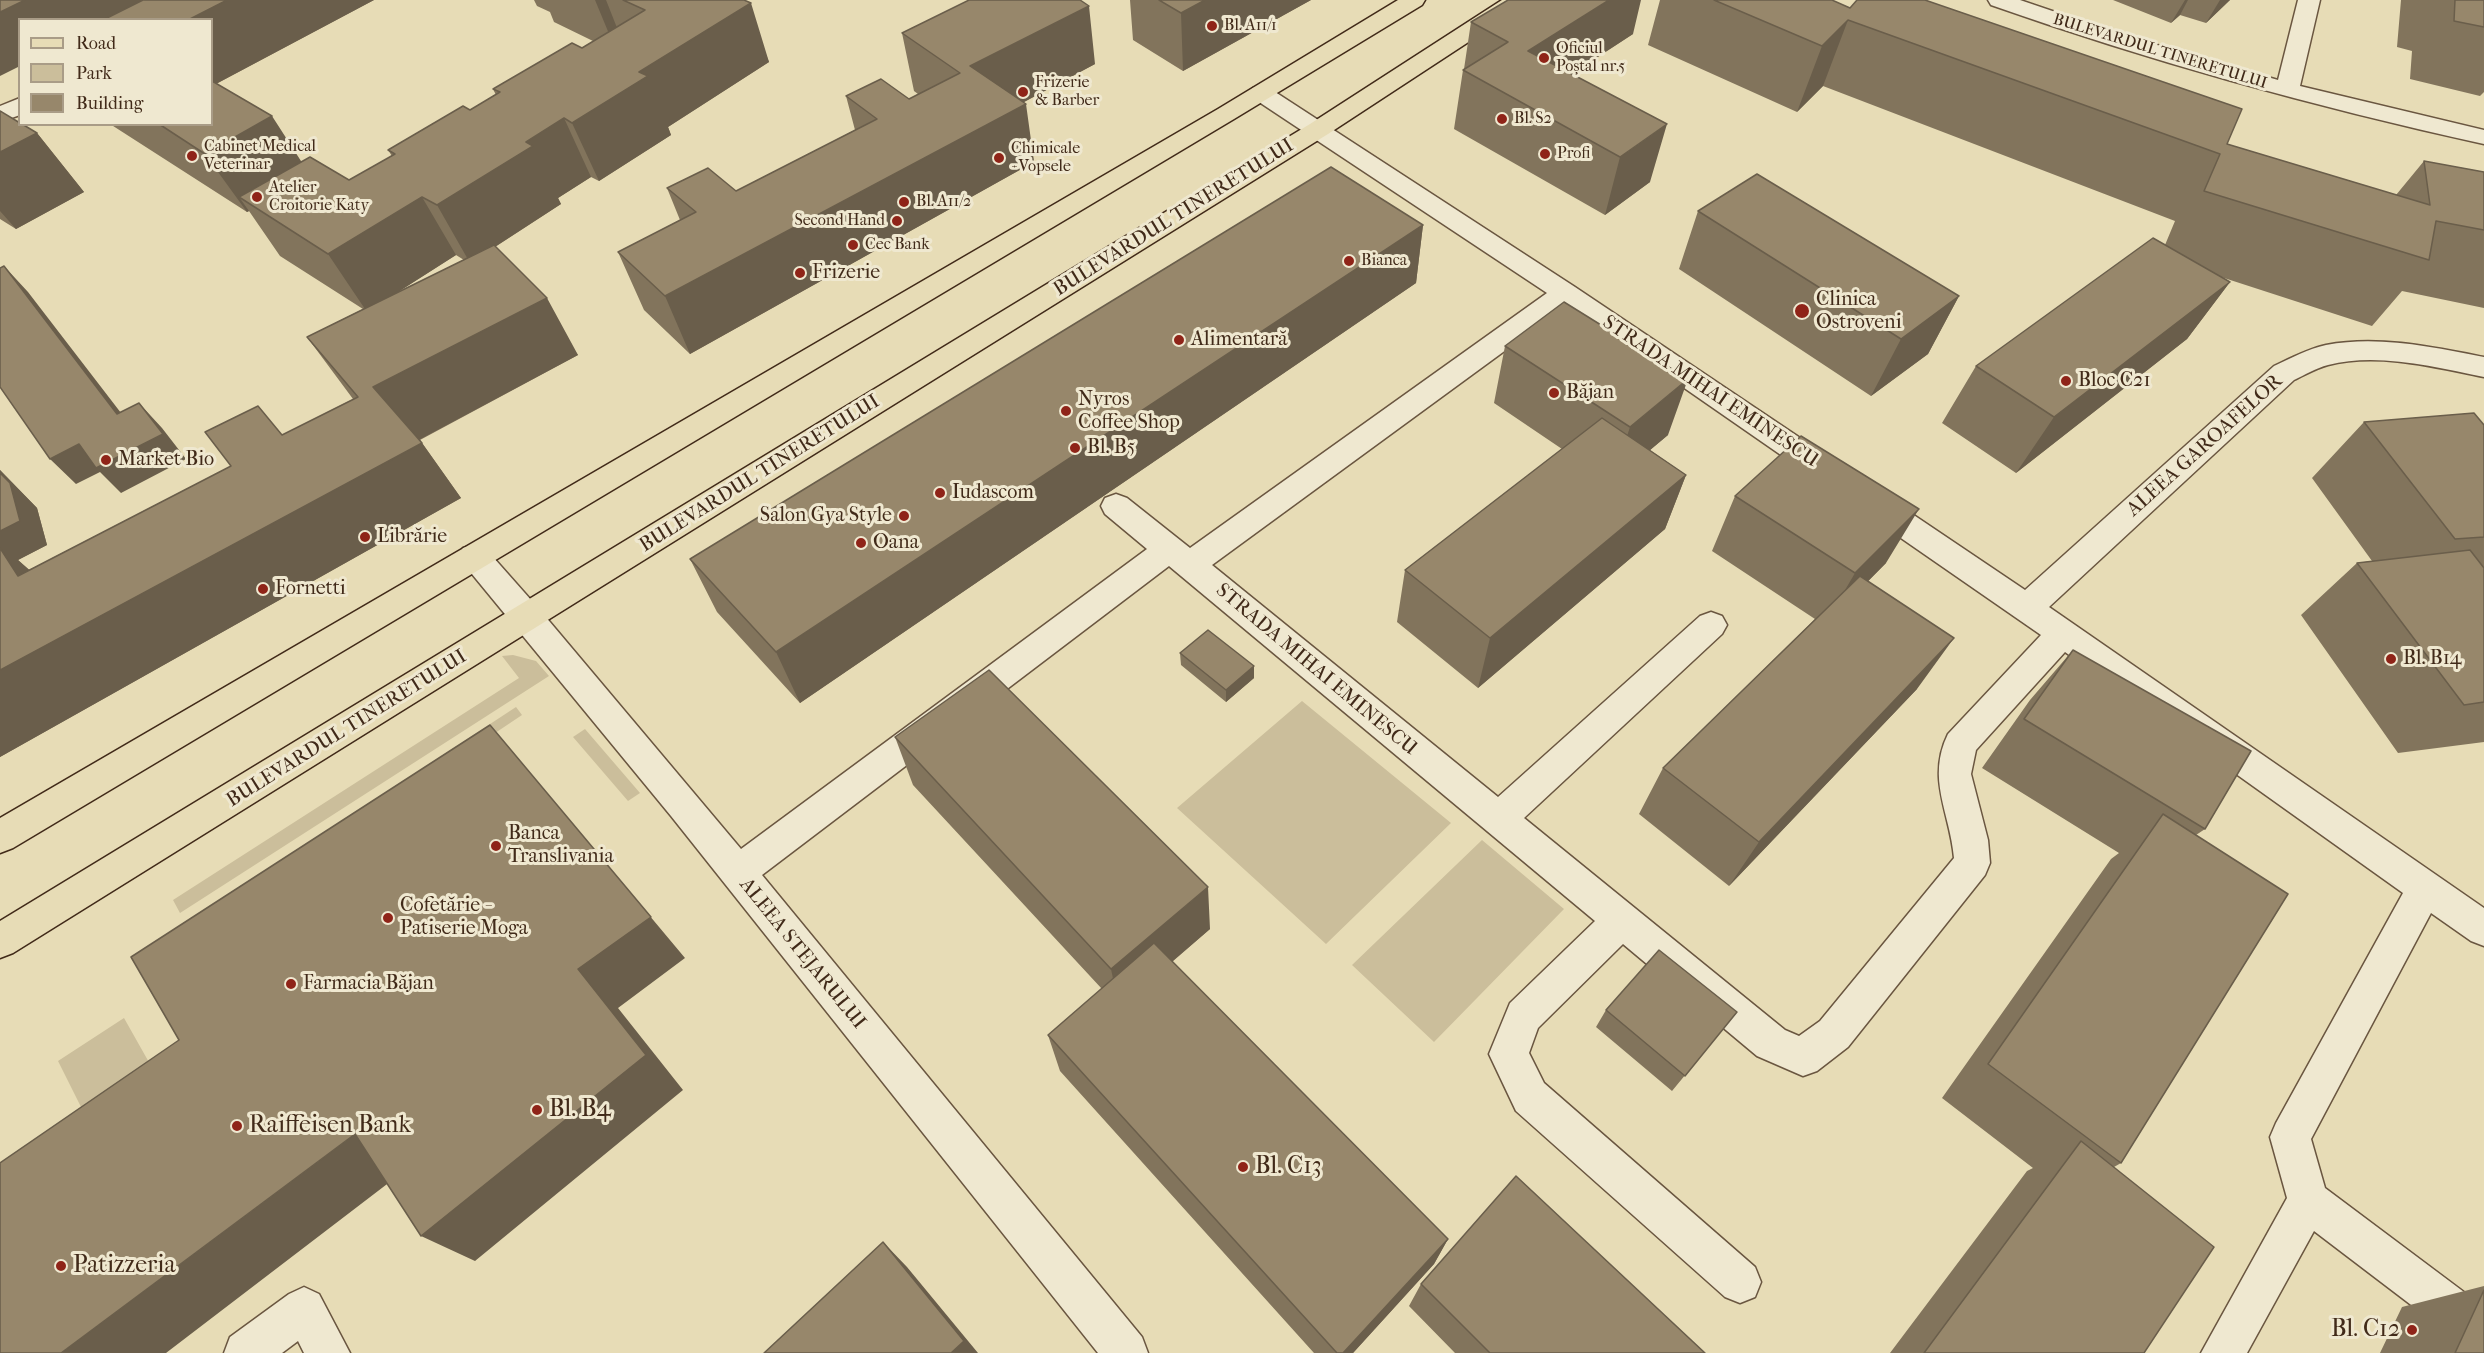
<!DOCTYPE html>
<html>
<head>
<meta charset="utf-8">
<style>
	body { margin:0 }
	#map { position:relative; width:2484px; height:1353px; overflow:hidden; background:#e7dcb6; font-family:"IM FELL French Canon",serif }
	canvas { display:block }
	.legend { position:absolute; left:18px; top:18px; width:195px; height:108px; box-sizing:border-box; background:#efe8d0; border:2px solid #a99c87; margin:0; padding:8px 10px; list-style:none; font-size:18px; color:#412a19 }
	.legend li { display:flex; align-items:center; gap:12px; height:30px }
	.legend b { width:30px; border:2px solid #a99c87 }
</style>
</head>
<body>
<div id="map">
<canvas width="2484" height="1353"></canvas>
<ul class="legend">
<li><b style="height:8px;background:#e7dcb6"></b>Road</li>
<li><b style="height:16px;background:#cbbe9b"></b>Park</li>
<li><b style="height:16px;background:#97876b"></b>Building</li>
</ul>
</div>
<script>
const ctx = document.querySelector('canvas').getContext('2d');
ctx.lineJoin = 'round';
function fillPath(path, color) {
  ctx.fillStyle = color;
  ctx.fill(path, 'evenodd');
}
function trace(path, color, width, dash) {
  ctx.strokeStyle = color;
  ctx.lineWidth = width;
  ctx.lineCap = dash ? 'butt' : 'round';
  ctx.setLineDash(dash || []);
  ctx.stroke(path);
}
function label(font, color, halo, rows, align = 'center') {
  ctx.font = font + ' "IM FELL French Canon",serif';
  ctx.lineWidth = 6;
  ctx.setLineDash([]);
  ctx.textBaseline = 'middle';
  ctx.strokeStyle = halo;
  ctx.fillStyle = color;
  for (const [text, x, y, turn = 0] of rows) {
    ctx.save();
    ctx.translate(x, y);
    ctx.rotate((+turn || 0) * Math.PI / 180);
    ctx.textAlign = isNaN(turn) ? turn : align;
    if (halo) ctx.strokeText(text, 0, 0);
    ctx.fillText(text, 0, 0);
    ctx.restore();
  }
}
const green = new Path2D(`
	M513,655L536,661L549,676L180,913L173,900L519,678L502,656Z
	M1302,701L1451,823L1326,944L1177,808Z
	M516,707L522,715L428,778L420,770Z
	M585,729L640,793L628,801L573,737Z
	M1482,840L1564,909L1434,1042L1352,965Z
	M124,1018L155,1073L0,1179V1163L81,1107L58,1061Z`);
const minor = new Path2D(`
	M1988,0H2020L2126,36L2278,80L2298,0H2320L2300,86L2484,130V144C2316,107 2153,62 1991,5Z
	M1261,86L1269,88L1575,287L1839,464L1843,472L1839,480L1828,483L1817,480L1566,306L1212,565L1498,797L1700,616L1711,612L1722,616L1727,625L1722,634L1524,818L1785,1030L1799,1036L1820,1021L1954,858C1950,812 1926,779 1948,734L2041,635L1859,509L1855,501L1859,493L1870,490L1881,493L2025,590L2274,366C2291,358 2308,349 2326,345C2378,335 2433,347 2484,357V377C2435,367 2377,352 2328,365C2316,368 2305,375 2294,380L2049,607L2484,908V946L2471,941L2431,913L2311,1139L2325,1188L2484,1307V1353L2469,1349L2314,1231L2247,1353H2201L2287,1198L2270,1137L2276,1123L2403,893L2065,652L1976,750L1971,774L1988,840L1990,863L1985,875L1848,1047L1817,1071L1803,1076L1757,1056L1623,944L1538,1028L1529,1053L1544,1083L1755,1267L1761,1282L1755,1297L1740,1303L1725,1297L1516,1111L1489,1054L1510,1003L1595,921L1169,566L762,875L1142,1337L1148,1353H1098L671,816L458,557L463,548L474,545L485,548L539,609L741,849L1147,549L1105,514L1101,506L1105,498L1116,494L1127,498L1190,548L1547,293L1253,98L1249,93L1253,88Z
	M20,98V115L0,122V106Z
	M304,1287L319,1294L350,1353H304L298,1341L282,1353H224L230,1337L289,1294Z`);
const major = new Path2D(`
	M1398,0H1425L1422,5L1234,119L13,848L0,853V818L1218,109Z
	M1502,0H1528L1525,5L1328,134L13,953L0,958V921L1310,124Z`);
const wall = new Path2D(`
	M0,0H374L216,84L301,162L349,180L392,156L388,150L470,110L496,95L493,89L582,48L593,41L554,22L550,12L537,6L534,0H744L769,62L668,127L671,135L599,181L591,177L558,198L561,204L495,247L578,355L420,440L461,498L0,757V470L37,508L47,545L18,560L29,570L231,466L282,435L353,399L307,337L363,309L280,256L249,211L247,212L110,124H212ZM456,255L464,260L396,293Z
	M1130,0H1311L1183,71L1133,40Z
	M1660,0H1832L1850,8L2227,144L2396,195L2424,161L2484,172V308L2402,291L2372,326L2221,277L2230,282L2187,339L2016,473L1942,423L1976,366L2165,245L2175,221L1823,86L1797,112L1648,45Z
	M2113,0H2230L2206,23L2180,15L2171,23Z
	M2401,0H2484V92L2480,96L2410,79L2412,51L2397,47Z
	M1471,22L1633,34L1572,74L1650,182L1605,215L1454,129L1463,70L1464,69Z
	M902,33L1095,64L1024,102L1034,162L690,354L644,310L618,252L680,220L667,188L736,191L855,130L846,96L909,99L918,94L914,91Z
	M0,111L37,133L84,192L16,229L0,219Z
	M1698,211L1959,296L1928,354L1871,396L1679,269Z
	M1423,225L1416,283L800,703L717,612L690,559Z
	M1505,346L1668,435L1650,450L1686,475L1665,529L1478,688L1397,622L1405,570L1562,449L1494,403Z
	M2364,422L2484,425V742L2398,753L2301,615L2357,563L2372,561L2312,478Z
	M1735,496L1886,563L1868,581L1917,689L1729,886L1639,814L1663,768L1815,619L1712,551Z
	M2073,650L2205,829L2196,835L2121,1163L2114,1167L2144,1353H1890L2027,1171L2033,1168L1942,1098L2111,859L2119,853L1982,768L2030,700Z
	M1180,653L1254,666V678L1226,702L1181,665Z
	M895,737L1210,929L1172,962L1448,1239L1434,1264L1353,1353H1314L1060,1071L1048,1035L1102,989L913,785Z
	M1606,1010L1737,1012L1672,1091L1596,1027Z
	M1421,1284L1705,1353H1455L1409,1306Z
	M2484,1286V1353H2380L2402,1307Z`);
const shadedWall = new Path2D(`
	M25,0H153L114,20H20V66L0,76V12Z
	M227,0H374L212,86V20H188Z
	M595,0H606L625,48L617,53Z
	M1205,0H1311L1183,71L1181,13Z
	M1609,0H1641L1633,34L1525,104L1528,51Z
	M2185,0H2188L2180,15L2171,23Z
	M2220,0H2230L2206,23Z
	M751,3L769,62L668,127L671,135L599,181L572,123L639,72Z
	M1089,6L1095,64L981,125L970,66Z
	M1848,20L1823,86L1797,112L1822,46Z
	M1026,104L1034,162L690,354L665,296Z
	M272,116L310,175L239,197L249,211L247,212L205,154Z
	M564,118L591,177L558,198L561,204L470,263L437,205L526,142Z
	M1667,124L1650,182L1605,215L1620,157Z
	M37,133L84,192L16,229L0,211V152Z
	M422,197L456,255L367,312L328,254Z
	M1423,225L1416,283L800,703L776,652Z
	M4,266L28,292L141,439L117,414Z
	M2230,282L2187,339L2016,473L2054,417Z
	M1959,296L1928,354L1871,396L1901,339Z
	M547,298L578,355L413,443L373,387Z
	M1688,379L1668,435L1612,482L1630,427Z
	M139,403L162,428L186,459L121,493L100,472L76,484L50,459Z
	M422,443L461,498L0,757V470L37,508L47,545L18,560L57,594Z
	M1686,475L1665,529L1478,688L1490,638Z
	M1919,509L1886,563L1824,626L1855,573Z
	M1954,638L1917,689L1729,886L1759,842Z
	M1254,666V678L1226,702V690Z
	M490,725L685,958L618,1008L683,1090L475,1261L421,1236L578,969Z
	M1208,887L1210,929L1119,1007L1111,969Z
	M355,1134L412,1165L166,1353H61Z
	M1448,1239L1434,1264L1353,1353H1343Z
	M883,1242L907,1267L978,1353H951Z`);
const building = new Path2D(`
	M0,0H25L0,12Z
	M143,0H227L188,20H103Z
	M623,0H744L751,3L639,72L648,76L572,123L564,118L526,142L533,146L437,205L422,197L328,254L239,197L310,157L349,180L395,154L388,150L463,106L470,110L500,92L493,89L572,43L582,48L645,10Z
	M969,0H1080L1089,6L970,66L1026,104L665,296L618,252L696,212L667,188L708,168L736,191L877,119L846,96L881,79L909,99L960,73L902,33Z
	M1159,0H1205L1181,13Z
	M1508,0H1609L1528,51L1667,124L1620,157L1463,70L1508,42L1471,22Z
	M1714,0H1832L1850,8L1857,0H1925L2242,109L2227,144L2430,205L2424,161L2484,172V230L2436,221L2429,260L2204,191L2220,154L1848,20L1822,46Z
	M2455,0H2484V27L2454,21Z
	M212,81L272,116L205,154L159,124H212Z
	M0,111L20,123V124H22L37,133L0,152Z
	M1331,167L1423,225L776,652L690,559Z
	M1757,174L1959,296L1901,339L1698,211Z
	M2153,238L2230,282L2054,417L1976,366Z
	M494,245L547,298L373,387L422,443L0,670V548L18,576L231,466L205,432L258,406L282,435L358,397L307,337Z
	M4,266L117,414L139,403L163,434L96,468L79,444L50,459L0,387V268Z
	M1564,302L1688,379L1630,427L1505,346Z
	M2474,413L2484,425V537L2455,539L2364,422Z
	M1602,418L1686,475L1490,638L1405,570Z
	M1801,436L1919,509L1855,573L1735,496Z
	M0,473L10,483L20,521L0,531Z
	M2470,550L2484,568V702L2464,705L2357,563Z
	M1860,576L1954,638L1759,842L1663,768Z
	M1208,630L1254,666L1226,690L1180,653Z
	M2073,650L2251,751L2205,829L2024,719Z
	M989,670L1208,887L1111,969L895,737Z
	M490,725L651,917L578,969L646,1055L421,1236L355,1134L61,1353H0V1163L179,1040L131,957Z
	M2163,814L2288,894L2121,1163L1988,1064Z
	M1154,943L1448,1239L1343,1353H1337L1048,1035Z
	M1659,950L1737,1012L1685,1076L1606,1010Z
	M2081,1141L2214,1247L2144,1353H1924Z
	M1516,1176L1705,1353H1490L1421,1284Z
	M883,1242L964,1341L951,1353H764Z
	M2484,1290V1353H2455Z`);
const markers = [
	[1212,26,6,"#8f2418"],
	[1544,58,6,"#8f2418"],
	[1023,92,6,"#8f2418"],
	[1502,119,6,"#8f2418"],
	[1545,154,6,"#8f2418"],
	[192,156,6,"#8f2418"],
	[999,158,6,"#8f2418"],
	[257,197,6,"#8f2418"],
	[904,202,6,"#8f2418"],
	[897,221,6,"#8f2418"],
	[853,245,6,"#8f2418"],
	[1349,261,6,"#8f2418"],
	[800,273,6,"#8f2418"],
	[1802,311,8,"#8f2418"],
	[1179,340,6,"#8f2418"],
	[2066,381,6,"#8f2418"],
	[1554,393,6,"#8f2418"],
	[1066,411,6,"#8f2418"],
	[1075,448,6,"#8f2418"],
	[106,460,6,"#8f2418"],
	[940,493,6,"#8f2418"],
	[904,516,6,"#8f2418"],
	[365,537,6,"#8f2418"],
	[861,543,6,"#8f2418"],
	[263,589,6,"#8f2418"],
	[2391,659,6,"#8f2418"],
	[496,846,6,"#8f2418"],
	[388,918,6,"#8f2418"],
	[291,984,6,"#8f2418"],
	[537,1110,6,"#8f2418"],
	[237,1126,6,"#8f2418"],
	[1243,1167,6,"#8f2418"],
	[61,1266,6,"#8f2418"],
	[2412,1330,6,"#8f2418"]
];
const farPoinames = [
	["Bl. A11/1",1224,26],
	["Oficiul",1556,49],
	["Poștal nr.5",1556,67],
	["Frizerie",1035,83],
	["& Barber",1035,101],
	["Bl. S2",1514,119],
	["Cabinet Medical",204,147],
	["Veterinar",204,165],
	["Chimicale",1011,149],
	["- Vopsele",1011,167],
	["Profi",1557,154],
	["Atelier",269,188],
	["Croitorie Katy",269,206],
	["Bl. A11/2",916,202],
	["Second Hand",885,221,"right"],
	["Cec Bank",865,245],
	["Bianca",1361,261]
];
const farStreetnames = [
	["BULEVARDUL TINERETULUI",2160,52,17]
];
const streetNames = [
	["BULEVARDUL TINERETULUI",1174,218,-32],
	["STRADA MIHAI EMINESCU",1710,392,34],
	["ALEEA GAROAFELOR",2205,446,-42],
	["BULEVARDUL TINERETULUI",760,474,-32],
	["STRADA MIHAI EMINESCU",1316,670,40],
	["BULEVARDUL TINERETULUI",347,729,-32],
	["ALEEA STEJARULUI",802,954,51]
];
const poiNames = [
	["Frizerie",812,273],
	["Clinica",1816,300],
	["Ostroveni",1816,323],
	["Alimentară",1191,340],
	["Bloc C21",2078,381],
	["Băjan",1566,393],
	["Nyros",1078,400],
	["Coffee Shop",1078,423],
	["Bl. B5",1087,448],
	["Market Bio",118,460],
	["Iudascom",952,493],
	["Salon Gya Style",892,516,"right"],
	["Librărie",377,537],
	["Oana",873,543],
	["Fornetti",275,589],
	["Bl. B14",2403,659],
	["Banca",508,834],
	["Translivania",508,857],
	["Cofetărie -",400,906],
	["Patiserie Moga",400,929],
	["Farmacia Băjan",303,984]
];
const nearPoinames = [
	["Bl. B4",549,1110],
	["Raiffeisen Bank",249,1126],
	["Bl. C13",1255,1167],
	["Patizzeria",73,1266],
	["Bl. C12",2400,1330,"right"]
];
fillPath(green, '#cbbe9b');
trace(minor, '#6a5640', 3);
trace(major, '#412a19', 3);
fillPath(minor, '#efe8d0');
fillPath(major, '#e7dcb6');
fillPath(wall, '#82745c');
fillPath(shadedWall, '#6a5e4b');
fillPath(building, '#97876b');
trace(building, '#6a5e4b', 1.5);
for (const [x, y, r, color] of markers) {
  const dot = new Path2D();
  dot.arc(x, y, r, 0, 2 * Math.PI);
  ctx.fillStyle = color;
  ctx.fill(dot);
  trace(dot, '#efe8d0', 2);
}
label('16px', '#412a19', '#efe8d0', farPoinames, 'left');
label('16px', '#412a19', '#efe8d0', farStreetnames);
label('20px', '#412a19', '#efe8d0', streetNames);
label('20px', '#412a19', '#efe8d0', poiNames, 'left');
label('24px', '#412a19', '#efe8d0', nearPoinames, 'left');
</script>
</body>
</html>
